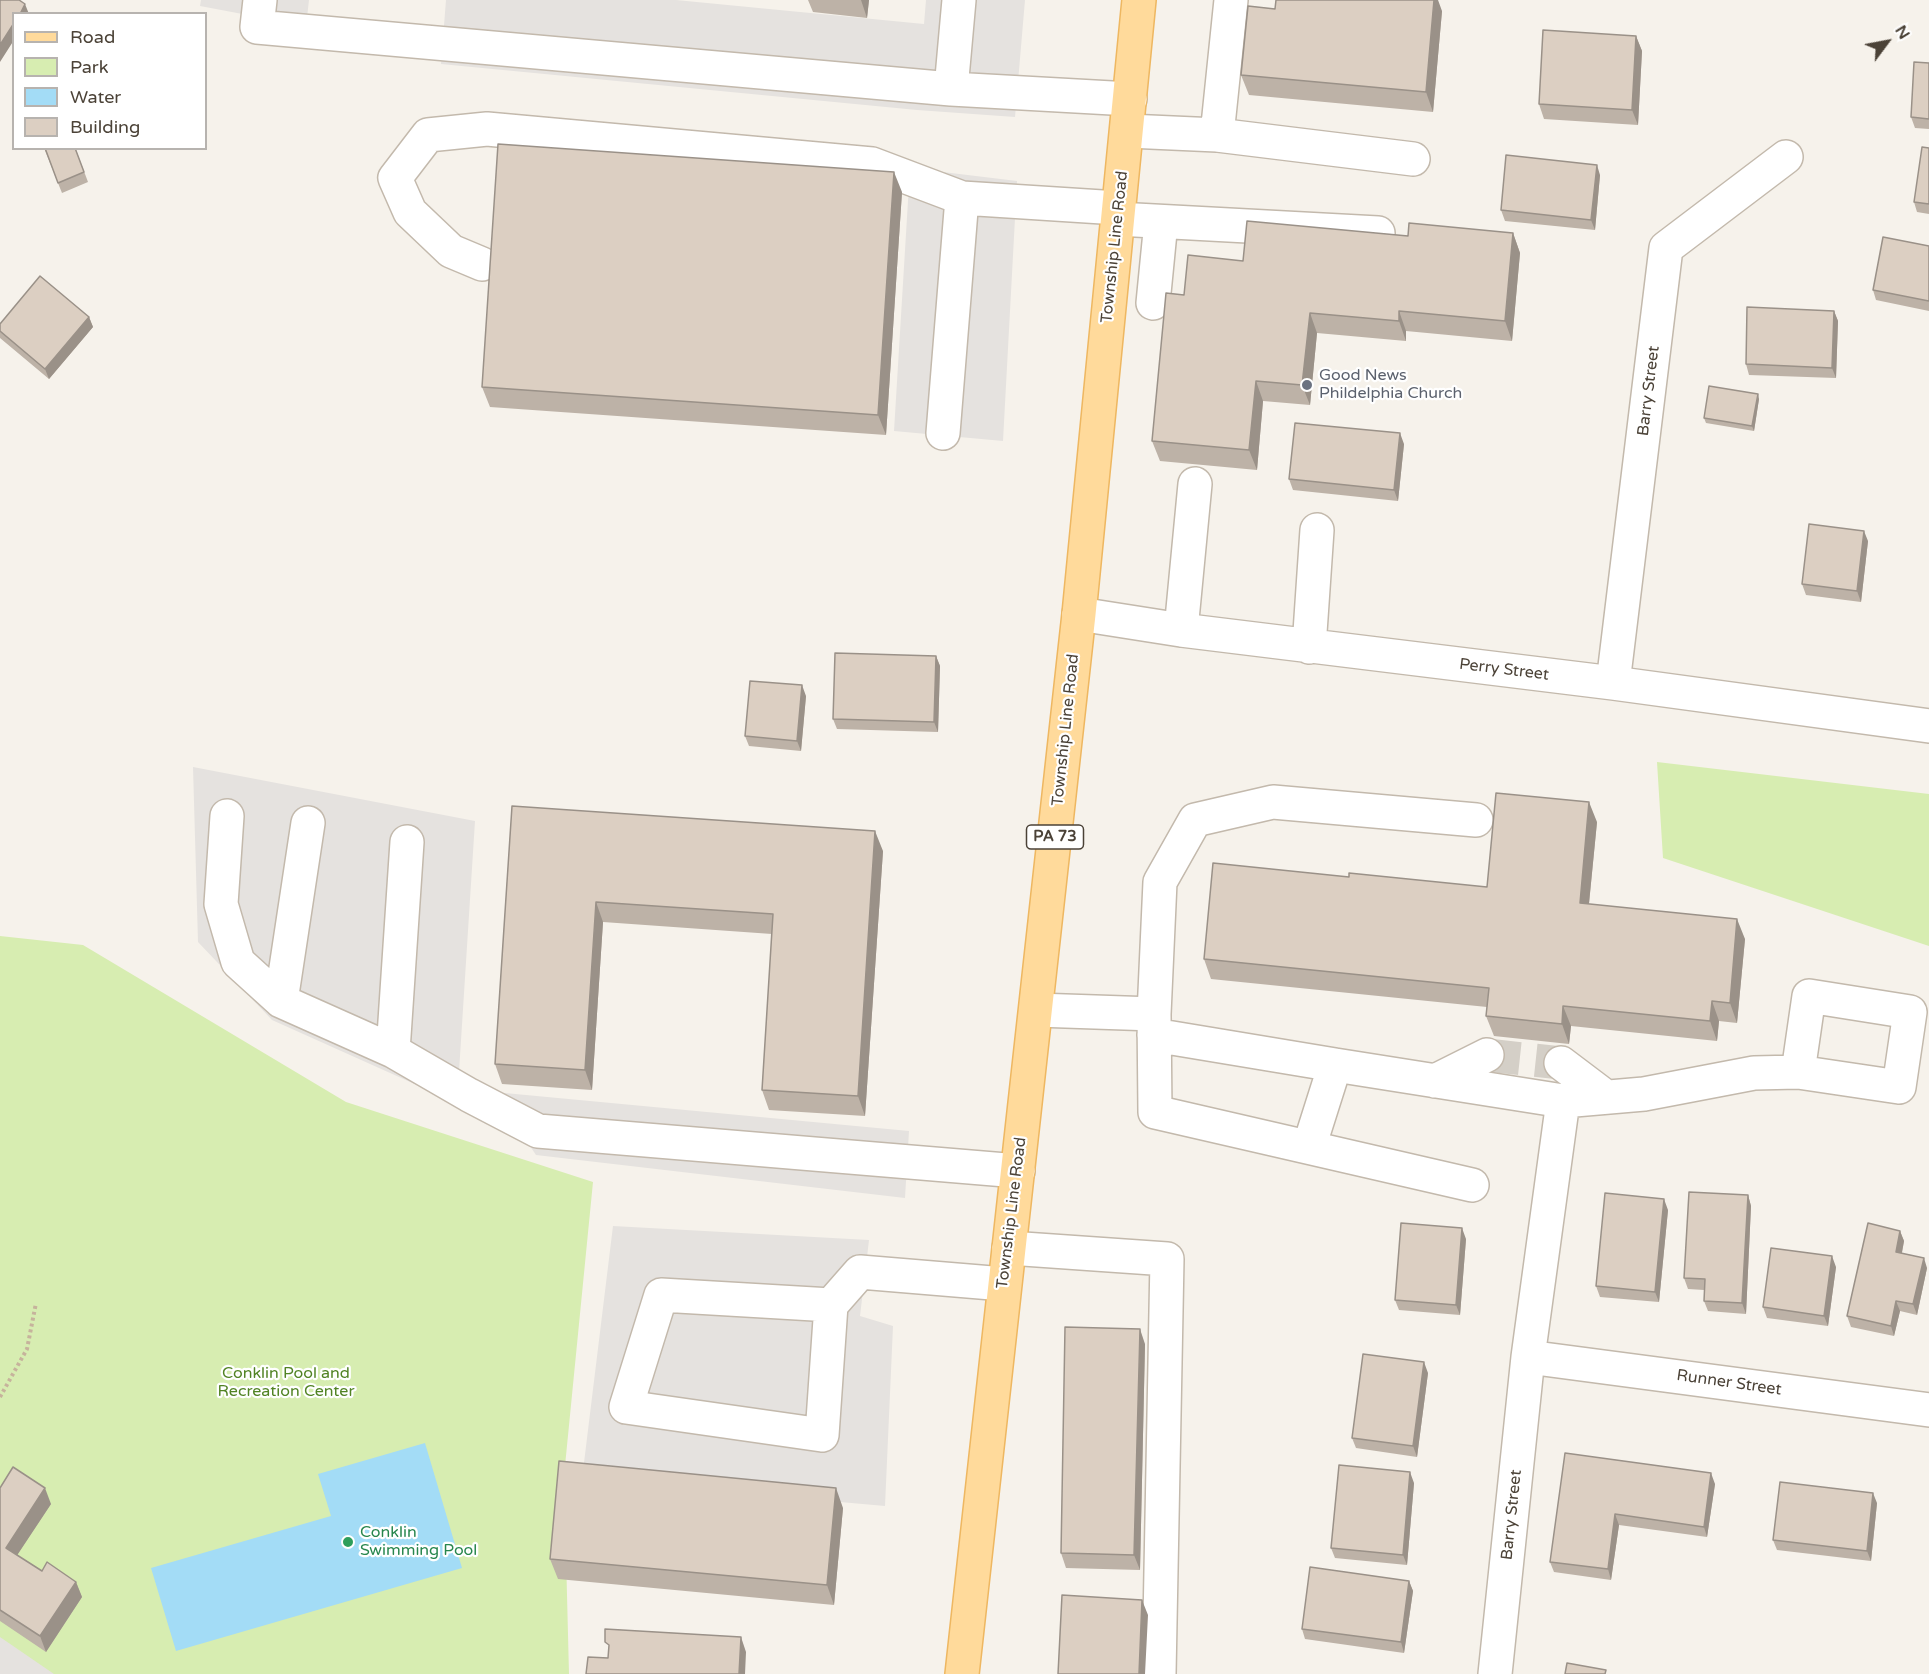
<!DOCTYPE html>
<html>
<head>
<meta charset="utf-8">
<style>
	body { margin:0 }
	#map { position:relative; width:1929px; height:1674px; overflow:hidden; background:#f6f2eb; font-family:"Varela Round",sans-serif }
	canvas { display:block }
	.legend { position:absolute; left:12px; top:12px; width:195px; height:138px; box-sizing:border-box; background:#fff; border:2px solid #b7b3af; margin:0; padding:8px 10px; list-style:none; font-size:18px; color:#4b4237 }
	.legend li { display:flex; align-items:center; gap:12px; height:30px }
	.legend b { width:30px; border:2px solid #b7b3af }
	.north { position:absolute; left:1857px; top:12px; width:60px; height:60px; -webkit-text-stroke:4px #fff; paint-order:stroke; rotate:58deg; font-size:16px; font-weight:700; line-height:24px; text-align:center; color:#4b4237 }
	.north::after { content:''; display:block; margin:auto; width:21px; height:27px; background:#4b4237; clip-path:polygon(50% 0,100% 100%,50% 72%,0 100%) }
</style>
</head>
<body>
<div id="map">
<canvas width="1929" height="1674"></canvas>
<ul class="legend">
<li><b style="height:8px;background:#ffda9b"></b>Road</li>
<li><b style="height:16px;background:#d7edb1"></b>Park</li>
<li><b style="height:16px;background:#a3dcf6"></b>Water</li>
<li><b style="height:16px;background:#dccfc2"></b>Building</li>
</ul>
<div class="north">N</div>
</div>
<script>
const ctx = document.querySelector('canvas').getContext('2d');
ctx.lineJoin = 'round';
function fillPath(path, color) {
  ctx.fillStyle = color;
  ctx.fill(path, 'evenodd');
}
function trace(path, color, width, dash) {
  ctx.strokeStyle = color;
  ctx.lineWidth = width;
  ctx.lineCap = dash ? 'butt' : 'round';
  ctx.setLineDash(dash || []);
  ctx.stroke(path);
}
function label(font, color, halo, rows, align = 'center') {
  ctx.font = font + ' "Varela Round",sans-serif';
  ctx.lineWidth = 4.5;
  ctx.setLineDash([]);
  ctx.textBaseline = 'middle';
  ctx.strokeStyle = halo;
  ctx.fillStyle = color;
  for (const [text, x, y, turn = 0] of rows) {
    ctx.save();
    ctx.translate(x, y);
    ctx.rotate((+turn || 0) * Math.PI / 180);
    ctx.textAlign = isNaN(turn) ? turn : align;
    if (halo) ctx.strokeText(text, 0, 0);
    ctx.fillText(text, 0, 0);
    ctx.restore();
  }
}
const green = new Path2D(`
	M1657,762L1929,794V946L1663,858Z
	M0,936L83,945L346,1102L593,1182L564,1476L569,1674H0Z`);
const parking = new Path2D(`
	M201,0H309L306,26L200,6Z
	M446,0H676L924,24L926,0H1025L1015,117L917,110L441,64Z
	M910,168L1017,181L1003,441L894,431Z
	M193,767L475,821L457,1103L272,1020L198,942Z
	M494,1092L909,1131L905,1198L536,1155Z
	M613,1226L869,1240L860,1316L893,1326L885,1506L582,1479Z
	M0,1637L54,1674H0Z`);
const water = new Path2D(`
	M425,1443L462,1568L176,1651L151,1568L331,1516L318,1474Z`);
const minorTunnel = new Path2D(`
	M1487,1055L1561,1063`);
const path = new Path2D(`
	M0,1397L27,1349L36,1303`);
const minor = new Path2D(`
	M260,0L257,27L951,89
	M959,0L951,89L1130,99
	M1128,131L1217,135L1413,159
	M1217,135L1231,0
	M1117,219L1378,233
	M482,264L451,251L410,212L395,178L428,135L487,129L872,164L962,198
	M1153,303L1161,222
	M943,433L962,198L1118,208
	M1079,614L1181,630L1613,683L1929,726
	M1181,630L1195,484
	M1309,647L1317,530
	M1613,683L1666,248L1786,157
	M227,816L221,904L238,962L281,1001
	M308,823L281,1001L393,1051
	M407,842L393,1051L469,1095L538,1131L1018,1171
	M1036,1010L1154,1014L1160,882L1195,820L1273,802L1476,820
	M1154,1014L1155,1112L1472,1185
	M1154,1035L1335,1065
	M1561,1063L1606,1097
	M1435,1081L1487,1055
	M1309,1147L1335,1065L1563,1101L1644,1094L1754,1073L1798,1072L1899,1087L1910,1012L1809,996L1798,1072
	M1009,1248L1167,1259L1159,1674
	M831,1305L661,1295L626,1407L822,1435L831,1305L860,1272L1004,1284
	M1528,1357L1929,1410
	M1495,1674L1528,1357L1563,1101`);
const major = new Path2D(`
	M962,1674L1079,614L1139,0`);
const wall = new Path2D(`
	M808,0H869L867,18L813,12Z
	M1275,9L1442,11L1433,112L1249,95L1241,75Z
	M1636,36L1642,51L1638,125L1544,119L1539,104Z
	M1929,63V129L1915,128L1911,117Z
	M44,148H79L76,150L88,182L62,193Z
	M1929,148V214L1917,212L1914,202Z
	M1600,175L1595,230L1505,221L1501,210Z
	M902,192L886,435L490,407L482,387Z
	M1513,233L1520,253L1512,341L1406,331V341L1317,333L1310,405L1263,401L1257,470L1160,461L1152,441L1184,295L1243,261L1408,236Z
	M1929,246V311L1876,300L1873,290Z
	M1834,311L1838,321L1836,378L1749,375L1746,364Z
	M89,317L93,327L49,379L0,338V324Z
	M1759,399L1754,431L1706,423L1704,418Z
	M1404,444L1398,501L1293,490L1289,479Z
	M1868,541L1861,602L1806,595L1802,584Z
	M936,656L940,666L938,732L837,729L833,719Z
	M806,696L801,751L749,746L745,736Z
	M512,806L883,851L865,1116L769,1110L762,1090L772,934L603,922L592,1090L502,1084L495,1064Z
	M1597,822L1589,904L1745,939L1737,1023L1719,1021L1717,1041L1571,1026L1569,1044L1494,1036L1486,1016L1487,1007L1211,979L1204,959L1349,877L1487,887Z
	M1748,1195L1751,1206L1746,1314L1708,1311L1704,1301V1290L1688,1289L1684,1278Z
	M1668,1210L1659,1302L1600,1297L1596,1286Z
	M1900,1231L1904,1241L1902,1253L1927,1268L1917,1315L1900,1311L1894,1336L1851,1327L1847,1316Z
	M1466,1239L1460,1315L1399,1310L1395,1300Z
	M1836,1267L1828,1326L1767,1318L1763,1307Z
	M1145,1344L1140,1570L1066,1568L1061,1553Z
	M1428,1373L1417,1457L1356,1448L1352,1438Z
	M1565,1453L1715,1484L1707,1537L1619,1525L1611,1580L1554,1572L1550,1562Z
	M1414,1483L1407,1565L1335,1558L1331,1548Z
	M0,1488L51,1504L17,1555L42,1571L76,1582L82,1597L46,1652L0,1621Z
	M1877,1503L1871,1561L1777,1550L1773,1540Z
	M843,1508L834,1605L558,1579L550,1559Z
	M1409,1581L1413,1591L1404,1653L1305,1639L1302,1629Z`);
const shadedWall = new Path2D(`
	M861,0H869L867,18Z
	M1434,0H1438L1442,11L1433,112L1426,92Z
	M25,4L29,14H20Z
	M14,23V40L0,62V45Z
	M1636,36L1642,51L1638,125L1632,110Z
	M1597,165L1600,175L1595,230L1591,220Z
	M894,172L902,192L886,435L878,415Z
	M1513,233L1520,253L1512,341L1505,321Z
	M1399,311L1406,331V341L1399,321Z
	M1834,311L1838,321L1836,378L1832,368Z
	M1310,313L1317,333L1310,405L1302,385Z
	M89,317L93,327L49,379L45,369Z
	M1256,381L1263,401L1257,470L1249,450Z
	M1758,394L1759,399L1754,431L1752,426Z
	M1400,433L1404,444L1398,501L1394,490Z
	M1864,531L1868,541L1861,602L1857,591Z
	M936,656L940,666L938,732L934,722Z
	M802,685L806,696L801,751L797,741Z
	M1589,802L1597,822L1587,923L1580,903Z
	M875,831L883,851L865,1116L858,1096Z
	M596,902L603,922L592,1090L585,1070Z
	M1737,919L1745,939L1737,1023L1730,1003Z
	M1712,1001L1719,1021L1717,1041L1710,1021Z
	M1563,1006L1571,1026L1569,1044L1562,1024Z
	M1748,1195L1751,1206L1746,1314L1742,1303Z
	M1664,1199L1668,1210L1659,1302L1655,1292Z
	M1462,1228L1466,1239L1460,1315L1456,1305Z
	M1900,1231L1904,1241L1900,1262L1896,1252Z
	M1832,1256L1836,1267L1828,1326L1824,1316Z
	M1924,1258L1927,1268L1917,1315L1913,1304Z
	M1896,1301L1900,1311L1894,1336L1891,1326Z
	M1140,1329L1145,1344L1140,1570L1134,1555Z
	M1424,1362L1428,1373L1417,1457L1413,1446Z
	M1410,1472L1414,1483L1407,1565L1403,1555Z
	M1711,1473L1715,1484L1707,1537L1704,1527Z
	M45,1488L51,1504L12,1563L6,1548Z
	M836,1488L843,1508L834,1605L827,1585Z
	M1873,1493L1877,1503L1871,1561L1867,1551Z
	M1615,1514L1619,1525L1611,1580L1608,1569Z
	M1409,1581L1413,1591L1404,1653L1401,1642Z
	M76,1582L82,1597L46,1652L40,1636Z
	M1142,1600L1148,1615L1145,1674H1139Z
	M741,1637L746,1652L745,1674H739Z`);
const building = new Path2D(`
	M0,0H19L25,4L20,14H14V23L0,45Z
	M1276,0H1434L1426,92L1241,75L1248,6L1275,9Z
	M1543,30L1636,36L1632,110L1539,104Z
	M1914,62L1929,63V119L1911,117Z
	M498,144L894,172L878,415L482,387Z
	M1922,147L1929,148V204L1914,202Z
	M45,148H75L84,172L58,183Z
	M1506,155L1597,165L1591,220L1501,210Z
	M1247,221L1408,236L1409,223L1513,233L1505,321L1399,311V321L1310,313L1302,385L1256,381L1249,450L1152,441L1166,293L1184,295L1188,255L1243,261Z
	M1883,237L1929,246V301L1873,290Z
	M40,276L89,317L45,369L0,331V324Z
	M1747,307L1834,311L1832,368L1746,364Z
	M1709,386L1758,394L1752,426L1704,418Z
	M1295,423L1400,433L1394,490L1289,479Z
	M1809,524L1864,531L1857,591L1802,584Z
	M835,653L936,656L934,722L833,719Z
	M750,681L802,685L797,741L745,736Z
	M1496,793L1589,802L1580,903L1737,919L1730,1003L1712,1001L1710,1021L1563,1006L1562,1024L1486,1016L1489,988L1204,959L1213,863L1349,877V873L1487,887Z
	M512,806L875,831L858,1096L762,1090L773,914L596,902L585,1070L495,1064Z
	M1689,1192L1748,1195L1742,1303L1704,1301L1705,1279L1684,1278Z
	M1605,1193L1664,1199L1655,1292L1596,1286Z
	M1401,1223L1462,1228L1456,1305L1395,1300Z
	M1868,1223L1900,1231L1896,1252L1924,1258L1913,1304L1896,1301L1891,1326L1847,1316Z
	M1771,1248L1832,1256L1824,1316L1763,1307Z
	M1065,1327L1140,1329L1134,1555L1061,1553Z
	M1363,1354L1424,1362L1413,1446L1352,1438Z
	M1565,1453L1711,1473L1704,1527L1615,1514L1608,1569L1550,1562Z
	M559,1461L836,1488L827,1585L550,1559Z
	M1339,1465L1410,1472L1403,1555L1331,1548Z
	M13,1467L45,1488L6,1548L42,1571L47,1562L76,1582L40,1636L0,1610V1488Z
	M1780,1482L1873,1493L1867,1551L1773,1540Z
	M1310,1567L1409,1581L1401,1642L1302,1629Z
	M1062,1595L1142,1600L1139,1674H1058Z
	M605,1629L741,1637L739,1674H586L588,1657L608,1658L609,1645L605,1642Z
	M1567,1663L1606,1670L1605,1674H1565Z`);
const markers = [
	[1307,385,6,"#6b7280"],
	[348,1542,6,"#2e9e5b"]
];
const shields = [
	[1055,837,57]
];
const shieldNames = [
	["PA 73",1055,837]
];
const streetNames = [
	["Township Line Road",1115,247,-84],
	["Barry Street",1649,391,-83],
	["Perry Street",1504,670,7],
	["Township Line Road",1066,730,-84],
	["Township Line Road",1012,1213,-83],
	["Runner Street",1729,1383,8],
	["Barry Street",1512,1515,-84]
];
const worshipNames = [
	["Good News",1319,376],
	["Phildelphia Church",1319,394]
];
const parkNames = [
	["Conklin Pool and",286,1374],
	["Recreation Center",286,1392]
];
const leisureNames = [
	["Conklin",360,1533],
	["Swimming Pool",360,1551]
];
fillPath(green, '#d7edb1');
fillPath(parking, '#e5e2df');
fillPath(water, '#a3dcf6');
trace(minorTunnel, '#d4cfc7', 33, [33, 16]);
trace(minor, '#c3b9ac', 36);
trace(major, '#eeb761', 36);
trace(path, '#c6b39c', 4, [3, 3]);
trace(minor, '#fff', 33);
trace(major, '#ffda9b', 33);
fillPath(wall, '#bdb2a7');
fillPath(shadedWall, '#9a9188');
fillPath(building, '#dccfc2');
trace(building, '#9a9188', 1.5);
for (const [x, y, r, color] of markers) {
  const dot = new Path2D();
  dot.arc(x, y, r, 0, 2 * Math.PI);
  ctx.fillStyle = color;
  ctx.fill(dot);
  trace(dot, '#fff', 2);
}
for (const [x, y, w] of shields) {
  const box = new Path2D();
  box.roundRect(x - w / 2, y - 12, w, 24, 4.5);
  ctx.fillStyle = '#fff';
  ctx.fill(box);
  trace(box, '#4b4237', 1.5);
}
label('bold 15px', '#4b4237', null, shieldNames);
label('16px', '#4b4237', '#fff', streetNames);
label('16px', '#5b616d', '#fff', worshipNames, 'left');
label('16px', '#518324', '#fff', parkNames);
label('16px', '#27864d', '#fff', leisureNames, 'left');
</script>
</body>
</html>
